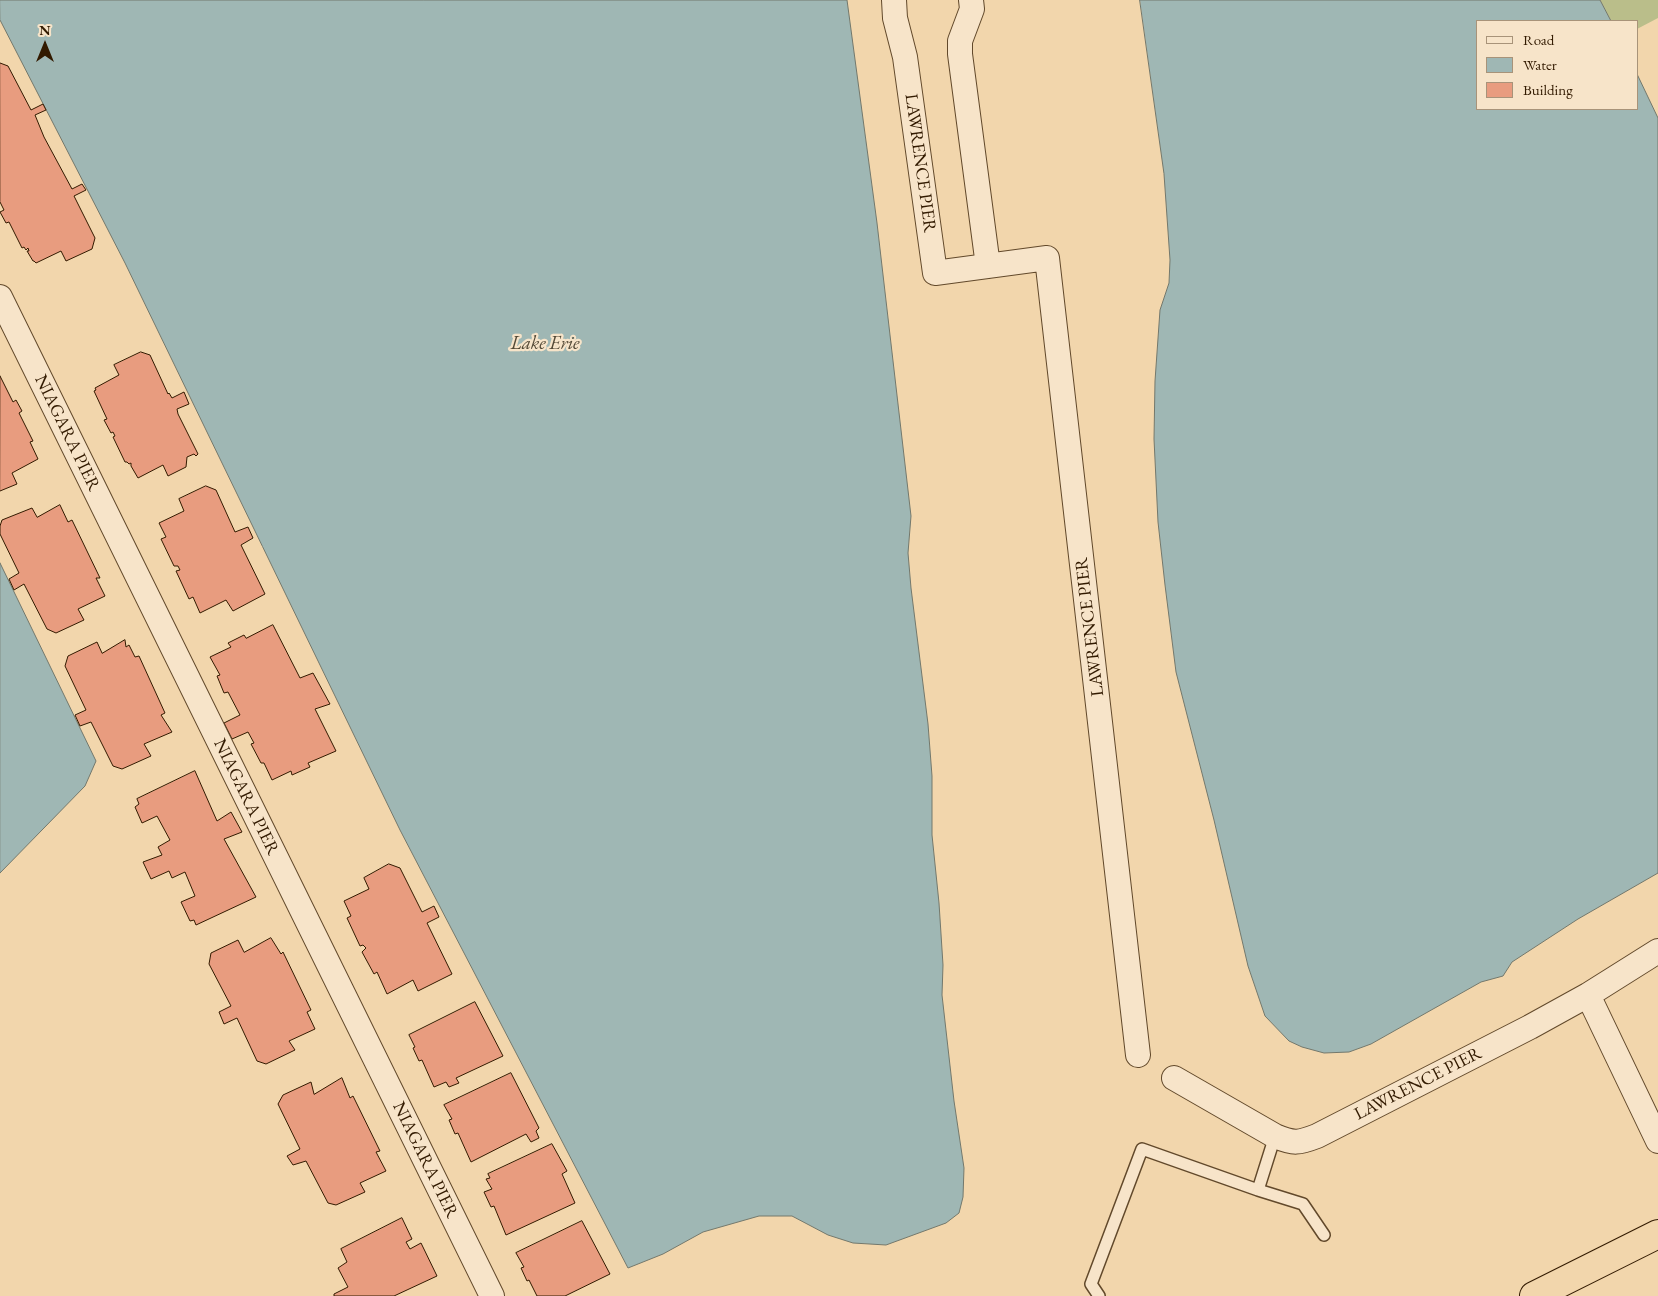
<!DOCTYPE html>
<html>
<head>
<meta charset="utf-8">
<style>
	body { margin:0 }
	#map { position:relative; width:1658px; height:1296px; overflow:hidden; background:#f2d6ac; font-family:"EB Garamond",serif }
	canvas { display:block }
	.legend { position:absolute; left:1476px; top:20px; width:162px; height:90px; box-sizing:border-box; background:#f7e4c9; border:1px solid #a89379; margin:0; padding:6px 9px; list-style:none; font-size:15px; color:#321a00 }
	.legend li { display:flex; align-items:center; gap:10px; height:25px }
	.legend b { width:25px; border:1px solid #a89379 }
	.north { position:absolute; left:20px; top:20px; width:50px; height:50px; -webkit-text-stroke:4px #f7e4c9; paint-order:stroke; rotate:0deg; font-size:14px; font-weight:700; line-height:20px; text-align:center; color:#321a00 }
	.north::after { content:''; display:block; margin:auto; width:18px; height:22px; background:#321a00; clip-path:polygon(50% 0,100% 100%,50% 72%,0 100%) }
</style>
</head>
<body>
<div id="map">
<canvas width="1658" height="1296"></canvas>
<ul class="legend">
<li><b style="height:6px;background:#f7e4c9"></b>Road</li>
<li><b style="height:14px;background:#9fb7b4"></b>Water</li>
<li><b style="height:14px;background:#e89c7f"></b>Building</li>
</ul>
<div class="north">N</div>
</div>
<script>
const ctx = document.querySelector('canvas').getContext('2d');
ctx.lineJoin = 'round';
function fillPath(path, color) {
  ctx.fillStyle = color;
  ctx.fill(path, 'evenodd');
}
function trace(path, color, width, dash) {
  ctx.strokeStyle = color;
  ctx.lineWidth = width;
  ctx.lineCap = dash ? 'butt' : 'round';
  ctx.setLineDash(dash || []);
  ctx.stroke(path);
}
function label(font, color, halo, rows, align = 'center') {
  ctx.font = font + ' "EB Garamond",serif';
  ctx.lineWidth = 4.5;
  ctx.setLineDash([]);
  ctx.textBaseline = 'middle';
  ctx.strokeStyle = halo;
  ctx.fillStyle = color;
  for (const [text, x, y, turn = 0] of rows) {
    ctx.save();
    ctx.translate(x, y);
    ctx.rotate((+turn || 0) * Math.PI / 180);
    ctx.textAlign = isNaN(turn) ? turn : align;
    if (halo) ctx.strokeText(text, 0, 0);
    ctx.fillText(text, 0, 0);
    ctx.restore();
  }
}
const green = new Path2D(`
	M1600,0H1658V18L1637,29V21H1611Z`);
const water = new Path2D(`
	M0,0H847L877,223L911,516L908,553L911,588L928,724L932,776V835L939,903L943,965L942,995L954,1101L964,1168L963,1197L959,1213L946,1223L886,1245L853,1243L828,1235L792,1216H759L703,1232L663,1254L628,1268L400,830L125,263L0,20Z
	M1140,0H1600L1611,21H1477V109H1637V74L1658,118V873L1578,919L1512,962L1503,976L1481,982L1371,1044L1349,1052L1324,1053L1302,1047L1289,1041L1265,1016L1248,966L1214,820L1176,672L1165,585L1158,522L1154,439L1155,381L1160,310L1169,283L1170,260L1164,174Z
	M0,563L96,761L85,786L0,873Z`);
const building = new Path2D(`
	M0,63L8,66L31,110L43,104L46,110L35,115L44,137L72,189L82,184L86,190L74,196L95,238L92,249L66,261L61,251L36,263L34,261H33L27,251H29L28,248L26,250L24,247L22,248L9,222L6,223L0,212L4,210L0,202Z
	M141,352L150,355L168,394L169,393L172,398L184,392L189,404L177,409L178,414L198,454L196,456L194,454L187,457L186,467L168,476L163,465L138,478L131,466V463L129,464L127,462H125L113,437L115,436L113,432L111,433L104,420L107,419L94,391L96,390L95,388L119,375L114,365Z
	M0,376L13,402L16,400L22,411L19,413L33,441L30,442L38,459L12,473L17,484L0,491Z
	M206,486L216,490L235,532L248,527L253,538L241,545L265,594L233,611L226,600L200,613L193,597L189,599L176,571L180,570L178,566H174L161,539L166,537L159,523L184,511L179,499Z
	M60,505L68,522L72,520L100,578H96L105,596L78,609L84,620L56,633L47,629L24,584L14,590L9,579L19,573L0,534V526L2,520L32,508L37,517Z
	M273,625L300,678L313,673L330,704L315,709L336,751L308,763L310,767L292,775L291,771L272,780L264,763H261L251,744L254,743L248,732L232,739L224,723L240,715L228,692L224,693L217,676L220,675L210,657L231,647L228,643L244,635L246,638Z
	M125,640L126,647L129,645L135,657L139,656L165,713L161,715L172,732L144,744L151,756L122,769L113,766L91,722L80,726L75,715L86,710L65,666L68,656L97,642L102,653Z
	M195,771L217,821L231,812L242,832L224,839L256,897L196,925L194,920L190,921L181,902L195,896L185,872L172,878L169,871L151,879L143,862L162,855L158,847L170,840L157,816L142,823L135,807L139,804L137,799Z
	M389,864L400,868L422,912L434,906L439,917L427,923L452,974L418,991L413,980L387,994L377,972L374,974L362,952L366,948L363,945L360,946L347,918L351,916L344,901L369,889L364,878Z
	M271,938L281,954L283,952L311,1010L307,1012L315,1029L289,1041L295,1050L266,1064L257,1061L237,1018L224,1024L219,1012L231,1006L209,964L211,953L238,940L244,952Z
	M475,1002L503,1056L456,1078L459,1083L449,1087L446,1082L434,1087L422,1060L419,1061L413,1048L415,1047L409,1035Z
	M511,1073L539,1128L536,1131L539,1138L531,1142L526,1134L471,1162L458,1133L455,1134L449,1120L452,1119L444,1105Z
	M342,1078L350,1098L353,1096L380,1151L376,1152L386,1171L360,1183L365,1192L336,1205L328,1203L306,1161L293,1165L287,1156L300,1149L278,1104L283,1095L311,1082L314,1094Z
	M552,1144L567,1171L562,1174L575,1203L506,1235L494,1206L491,1207L484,1192L492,1189L486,1179L490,1178L488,1174Z
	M402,1218L412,1239L406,1242L410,1249L421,1243L437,1276L394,1296H334V1294L348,1287L338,1268L347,1262L341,1249Z
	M582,1221L610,1274L565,1296H537L529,1280L527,1281L521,1268L524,1267L516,1253Z`);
const service = new Path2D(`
	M1258,1190L1275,1136
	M1099,1296L1091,1284L1142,1149L1258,1190L1303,1204L1324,1235`);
const minor = new Path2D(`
	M894,0L895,18L905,57L935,273L1047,258L1138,1055
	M971,0L972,9L960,41V54L988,266
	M0,297L492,1296
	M1588,995L1658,1141
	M1174,1078L1275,1136C1294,1144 1299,1143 1317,1136L1530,1027L1588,995L1658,951`);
const trunk = new Path2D(`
	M1534,1296L1658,1234`);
const streetNames = [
	["LAWRENCE PIER",920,163,82],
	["NIAGARA PIER",67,433,64],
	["LAWRENCE PIER",1090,627,-97],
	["NIAGARA PIER",246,797,64],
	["LAWRENCE PIER",1418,1084,-27],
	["NIAGARA PIER",425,1160,64]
];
const waterNames = [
	["Lake Erie",545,344]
];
fillPath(green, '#babe8a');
fillPath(water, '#9fb7b4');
trace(water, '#73786c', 1);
fillPath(building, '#e89c7f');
trace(building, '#321a00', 1);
trace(service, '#62492b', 14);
trace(minor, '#62492b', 26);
trace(trunk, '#321a00', 30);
trace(service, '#f7e4c9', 11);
trace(minor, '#f7e4c9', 24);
trace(trunk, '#f2d6ac', 28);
label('18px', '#321a00', '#f7e4c9', streetNames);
label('italic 19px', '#534936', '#f7e4c9', waterNames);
</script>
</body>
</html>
